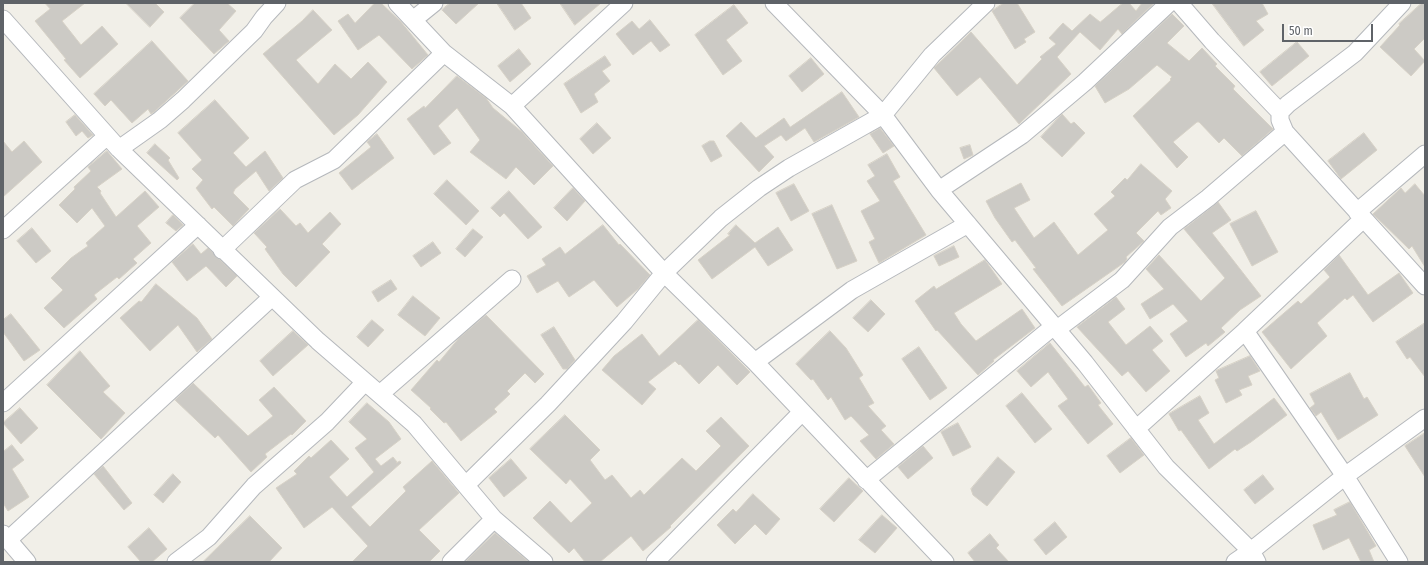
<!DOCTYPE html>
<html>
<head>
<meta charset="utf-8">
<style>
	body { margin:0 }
	#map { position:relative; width:1428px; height:565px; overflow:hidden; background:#f1efe8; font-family:"Fira Sans Condensed",sans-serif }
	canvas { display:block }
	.frame { position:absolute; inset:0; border:4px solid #5f6368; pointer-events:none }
	.scale { position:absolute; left:1282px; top:24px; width:91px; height:18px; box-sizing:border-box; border:2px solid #5f6368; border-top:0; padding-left:5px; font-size:12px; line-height:14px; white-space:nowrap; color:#5f6368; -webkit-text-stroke:3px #fff; paint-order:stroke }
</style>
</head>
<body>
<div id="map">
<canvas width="1428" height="565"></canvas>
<div class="frame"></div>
<div class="scale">50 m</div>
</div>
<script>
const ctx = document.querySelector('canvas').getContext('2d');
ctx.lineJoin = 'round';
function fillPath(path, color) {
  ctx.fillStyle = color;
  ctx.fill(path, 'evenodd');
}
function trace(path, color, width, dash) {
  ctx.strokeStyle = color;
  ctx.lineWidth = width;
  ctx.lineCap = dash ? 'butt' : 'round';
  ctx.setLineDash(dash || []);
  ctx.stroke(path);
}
const building = new Path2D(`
	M45,3H85L62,21L81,45L102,26L118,44L80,78L64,60L66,59L35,21L50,9Z
	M126,3H155L164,12L150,27Z
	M195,3H227L236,11L219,30L229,41L214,54L180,18Z
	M375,3H381L401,22L428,55L412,69L379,35L358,50L338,21L348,14L355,23Z
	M450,3H479L456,24L442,10Z
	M497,3H521L531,18L515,30Z
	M560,3H601L575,25Z
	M1004,3H1017L1035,32L1024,39L1026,42L1015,49L992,11Z
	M1123,3H1129L1136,11L1142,3H1154L1122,34L1118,29L1100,50L1080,32L1057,57L1071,74L1019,124L980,77L957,96L934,68L971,32L1017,85L1042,59L1040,57L1056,44L1049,38L1063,23L1072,31L1090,14L1100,22Z
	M1212,3H1262L1268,14L1256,21L1264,30L1244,46Z
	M1422,3H1425V38L1414,49L1425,61L1411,76L1380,47L1400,25L1399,24Z
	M734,5L748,23L726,40L742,61L723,75L695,35Z
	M313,10L332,30L296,60L318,84L335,64L351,79L368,62L387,82L358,115L334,135L263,54L302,21Z
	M1172,14L1184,26L1167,43L1189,61L1202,48L1217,64L1215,66L1235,86L1233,89L1273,129L1242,156L1224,138L1219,143L1199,122H1197L1173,142L1188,157L1177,168L1133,116L1171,80L1170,79L1172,77L1157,65L1129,89L1105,103L1095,86Z
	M650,20L670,45L660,52L651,41L633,55L616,34L632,21L639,29Z
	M152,41L188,81L154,112L151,114L148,109L132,123L111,100L105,106L94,94Z
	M1297,42L1309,56L1272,86L1260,72Z
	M519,49L531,64L510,82L498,66Z
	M605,56L611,65L602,71L610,81L594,94L598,102L581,113L564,84Z
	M811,58L824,74L802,92L789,76Z
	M457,76L486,98L493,108L522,132L553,166L534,185L516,167L506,179L470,152L480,140L457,108L438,126L451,143L434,155L407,119L424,106L425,108Z
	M842,92L859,117L814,142L805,128L786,141L781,135L764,146L774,157L759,172L726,136L741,122L756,138L784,118L790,127Z
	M215,100L249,138L233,153L246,167L265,151L283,178L269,191L256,171L235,189L233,193L249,209L233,226L214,207L212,209L196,188L203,180L192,169L202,160L178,133Z
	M1062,114L1071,124L1074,122L1085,133L1062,157L1041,137Z
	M75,115L93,135L88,138L82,131L76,136L66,122Z
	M597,123L611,138L593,154L580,139Z
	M880,128L894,146L883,153L870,134Z
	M1364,133L1377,150L1341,179L1328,161Z
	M377,134L394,158L352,190L339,173L371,147L367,142Z
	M3,141L12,152L24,141L42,162L3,197Z
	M710,141H714L722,156L711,162L702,146Z
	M155,144L170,158L168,160L179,178L177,180L147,153Z
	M970,145L973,155L964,159L960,148Z
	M107,151L122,169L97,187L101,191L100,193L116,217L145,191L159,207L137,226L151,243L133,259L137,263L119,279L117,277L94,295L97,299L64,328L44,308L63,290L51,278L71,258L88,246L86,243L105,226L92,208L77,223L59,205L75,189L74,187L91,171L88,167Z
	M887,154L900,177L893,181L926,235L879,263L869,242L875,239L861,211L880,201L867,181L875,176L868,165Z
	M1141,164L1172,191L1165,199L1171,208L1161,215L1158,211L1136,233L1144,241L1126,257L1127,259L1125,262L1062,306L1033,269L1036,268L1015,240L1012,242L995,218L986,201L1021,183L1030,200L1014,208L1034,238L1054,222L1078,255L1108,230L1094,214L1115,196L1111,192L1125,178L1127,180Z
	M447,180L479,211L466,225L434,194Z
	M794,184L809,211L791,221L776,193Z
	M1415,184L1425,196V267L1412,246L1409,249L1373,214L1401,188L1405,193Z
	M573,188L585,201L567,221L554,208Z
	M509,191L542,227L528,239L504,213L500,217L491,208Z
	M1218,202L1231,220L1212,233L1261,296L1240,310L1221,328L1225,332L1208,346L1206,343L1186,357L1170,334L1188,321L1173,304L1150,319L1141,304L1164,289L1146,269L1159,255L1201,301L1225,278L1184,229Z
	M832,205L857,261L837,269L812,214Z
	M280,209L296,226L300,223L308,233L330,212L341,224L322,244L330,252L296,287L283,274L265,249L267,247L254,233Z
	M1256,211L1278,252L1252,266L1230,224Z
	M173,215L183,225L176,231L166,223Z
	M603,225L619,245L620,244L650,275L638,289L617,307L594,280L569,297L558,281L537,293L527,276L546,265L542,259L560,247L565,254Z
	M736,225L755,243L778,227L793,250L768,266L755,247L712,279L698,260L730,235L728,234Z
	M32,228L51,251L36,263L17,241Z
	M473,229L483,237L465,257L456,249Z
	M433,242L441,253L421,267L413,256Z
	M193,244L201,254L208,248L237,276L226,287L206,266L187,281L172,262Z
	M954,246L959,257L939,266L934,256Z
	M1339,255L1368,295L1399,273L1413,293L1373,322L1353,295L1347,300L1345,298L1317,323L1327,336L1291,369L1262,332L1298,301L1301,304L1330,277L1324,270Z
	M985,260L1002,284L954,313L961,324L976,341L1022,309L1035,328L993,360L994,361L978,375L937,330L936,331L915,301L934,286L936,289Z
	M391,280L397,289L378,302L372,292Z
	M156,284L197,318L212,339L197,352L178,325L150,351L120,318L139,301L141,302Z
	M413,296L440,318L425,336L398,315Z
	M1116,297L1125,309L1108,322L1126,345L1150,326L1163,341L1152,350L1170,371L1146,392L1128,371L1122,376L1077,327Z
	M871,300L885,314L868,332L853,318Z
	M11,314L40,350L24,361L3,332V320Z
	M486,315L544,374L535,383L525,373L507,391L510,394L494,409L497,412L461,441L446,422L444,423L430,409L431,408L411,390L437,360L439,362L459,338Z
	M372,320L384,330L368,347L357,337Z
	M698,320L750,372L737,385L718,365L699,384L680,364L679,365L675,361L648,382L656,389L642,405L602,370L614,356L642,334L659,356Z
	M1425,323V377L1410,357L1407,359L1396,342Z
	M554,327L575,360L567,369H563L541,335Z
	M293,331L308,345L273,376L260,361Z
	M830,331L846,348L863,375L859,378L874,403L868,406L886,426L881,430L894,444L876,459L860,441L869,435L851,416L845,420L831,397L828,400L813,379L811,380L796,364Z
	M1050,343L1085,387L1088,385L1101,403L1098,405L1113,424L1088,444L1058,406L1068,399L1048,372L1031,387L1017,371Z
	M919,347L947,388L930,400L902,359Z
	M80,351L110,386L103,392L125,413L101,439L47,385Z
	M1250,356L1260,371L1248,376L1252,385L1239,390L1242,395L1226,403L1215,380L1219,378L1216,371Z
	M1350,373L1364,399L1367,397L1378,415L1338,440L1321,412L1316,416L1310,408L1315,404L1310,394Z
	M193,383L248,436L273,416L259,400L274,387L306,421L292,435L291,434L265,454L267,457L251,472L218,435L215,438L175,400Z
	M1022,393L1052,429L1035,443L1006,406Z
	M1200,396L1209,413L1198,420L1214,444L1274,398L1287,415L1251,442L1237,451L1235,449L1209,469L1181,430L1179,431L1169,414Z
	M367,403L389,422L401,439L375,459L381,466L393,457L397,462L396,463L400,461L401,463L351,507L370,527L406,491L403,487L432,461L459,493L419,530L440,551L429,562H352L368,546L332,507L304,528L276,488L297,474L294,471L309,456L311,458L331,440L349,459L329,477L347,497L374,472L355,448L367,439L349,422Z
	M20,408L38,428L21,444L3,423Z
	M565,415L600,450L590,460L605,480L612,475L631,498L640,490L644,495L682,458L696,471L721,446L706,431L721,417L749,446L670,526L671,527L643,551L631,536L600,562H585L574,548L569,553L533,518L550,501L571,523L592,503L570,479L566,484L530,449Z
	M958,423L971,447L953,456L941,432Z
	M1425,433V477L1405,446Z
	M1131,438L1144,455L1120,473L1107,456Z
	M12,445L24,460L12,469L29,497L8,511L3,503V452Z
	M923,446L933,458L908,479L898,467Z
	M998,457L1015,472L987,506L973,495L971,489Z
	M511,459L527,478L504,497L489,478Z
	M103,466L132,503L124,510L94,474Z
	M173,474L181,482L163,503L154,495Z
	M1263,475L1274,489L1255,504L1244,490Z
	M849,478L863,491L834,522L820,509Z
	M753,494L780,519L766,535L755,524L735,544L717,525L733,509L736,512Z
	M1350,502L1376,546L1369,550L1374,562H1361L1349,538L1323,550L1313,525L1337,515L1334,510Z
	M882,515L897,528L875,553L859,540Z
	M250,516L282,548L269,562H203Z
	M1055,522L1067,537L1046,555L1034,540Z
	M149,528L167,549L152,562H141L128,547Z
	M495,533L529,562H465Z
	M990,534L999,545L996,548L1009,562H975L968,553Z`);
const minor = new Path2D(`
	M397,3L444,53L512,106L664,273L755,362L945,562
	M774,3L883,115L939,190L1085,363L1166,467L1251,551L1257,562
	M1179,3L1212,41L1280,112
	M1402,3L1355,53L1288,104L1280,112V120L1285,132L1425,286
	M3,19L119,149L318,341L414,424L494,519L544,562
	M413,20L434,3
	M512,106L624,3
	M119,149L160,120L183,100L254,31L264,17L277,3
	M939,190L1022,135L1085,82L1169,3
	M1357,212L1425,154
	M3,230L107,136
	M222,250L295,180L334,160L444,53
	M1056,330L1122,280L1170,227L1208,198L1285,132
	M1245,331L1345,476L1399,562
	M755,362L852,290L968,224
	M380,394L512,279
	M3,403L198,225
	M1136,429L1245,331L1363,219
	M866,480L1054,326
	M466,485L548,404L624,322L664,273L721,218L759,188L789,168L883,115L932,55L986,3
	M3,534L27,562
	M8,540L272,297
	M176,562L209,537L254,486L327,422L365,382
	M451,562L494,519
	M655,562L802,412
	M1235,562L1251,551L1345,476L1425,418`);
fillPath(building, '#cccac5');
trace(building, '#d6d1c6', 1);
trace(minor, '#b5b8bc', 19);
trace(minor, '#fff', 17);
</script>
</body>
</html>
